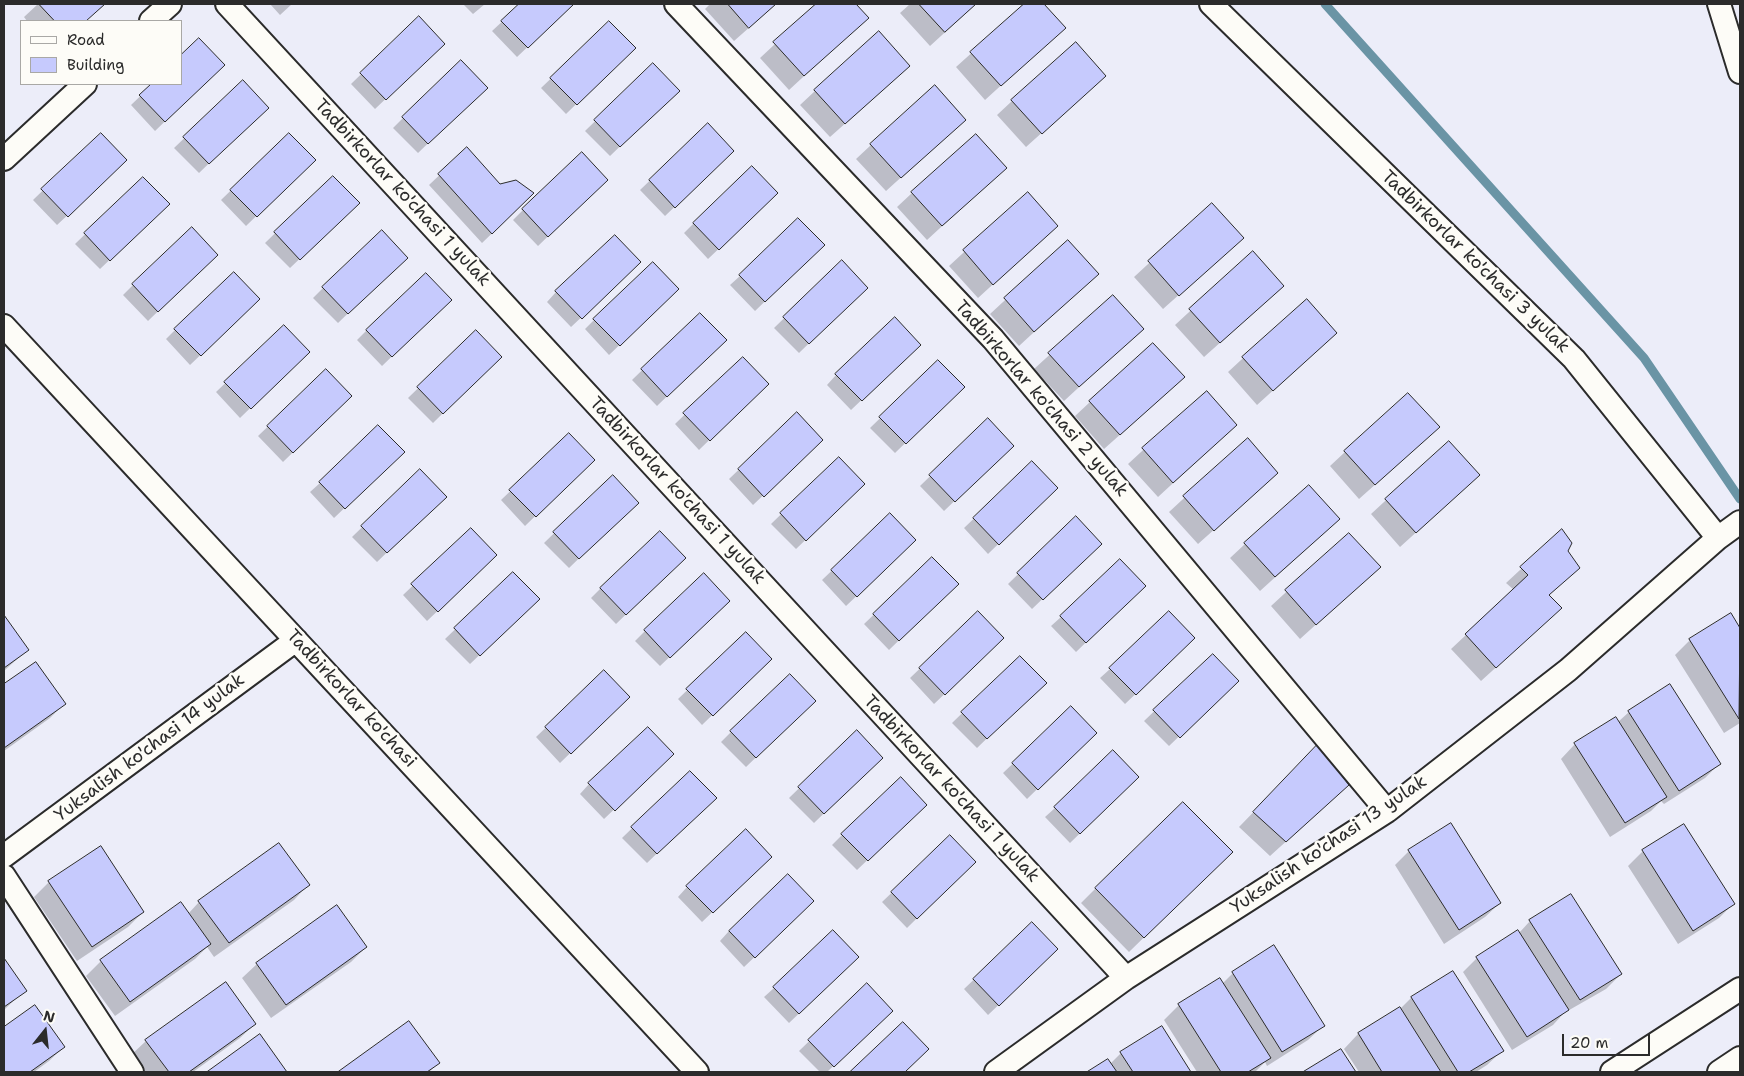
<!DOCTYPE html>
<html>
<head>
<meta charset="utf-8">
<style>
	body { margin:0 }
	#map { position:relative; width:1744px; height:1076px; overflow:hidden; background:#ecedf9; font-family:"Shantell Sans",sans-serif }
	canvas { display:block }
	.frame { position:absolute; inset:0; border:5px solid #2b2b2b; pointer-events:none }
	.legend { position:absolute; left:20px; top:20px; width:162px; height:65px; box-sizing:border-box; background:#fdfcf7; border:1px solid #a9a8a5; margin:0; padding:6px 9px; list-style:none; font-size:15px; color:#2b2b2b }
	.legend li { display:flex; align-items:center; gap:10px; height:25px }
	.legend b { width:25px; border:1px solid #a9a8a5 }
	.north { position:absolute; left:20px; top:1006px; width:50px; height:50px; -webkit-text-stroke:4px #fdfcf7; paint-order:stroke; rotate:16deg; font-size:14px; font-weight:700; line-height:20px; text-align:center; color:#2b2b2b }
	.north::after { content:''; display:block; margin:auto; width:18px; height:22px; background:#2b2b2b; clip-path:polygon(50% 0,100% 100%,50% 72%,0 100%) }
	.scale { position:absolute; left:1562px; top:1034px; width:88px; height:22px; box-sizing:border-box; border:2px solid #2b2b2b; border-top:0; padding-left:6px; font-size:15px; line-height:18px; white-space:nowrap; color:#2b2b2b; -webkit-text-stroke:4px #fdfcf7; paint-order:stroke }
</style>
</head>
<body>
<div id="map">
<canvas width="1744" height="1076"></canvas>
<div class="frame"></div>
<ul class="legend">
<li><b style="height:6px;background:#fdfcf7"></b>Road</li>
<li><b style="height:14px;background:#c6cafd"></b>Building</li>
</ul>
<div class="north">N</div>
<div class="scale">20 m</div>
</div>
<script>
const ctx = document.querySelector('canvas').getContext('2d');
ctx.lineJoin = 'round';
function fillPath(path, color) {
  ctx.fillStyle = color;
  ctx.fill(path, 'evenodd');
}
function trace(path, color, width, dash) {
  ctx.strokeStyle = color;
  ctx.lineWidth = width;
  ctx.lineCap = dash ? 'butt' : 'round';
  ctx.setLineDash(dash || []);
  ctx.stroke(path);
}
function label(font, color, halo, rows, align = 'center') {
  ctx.font = font + ' "Shantell Sans",sans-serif';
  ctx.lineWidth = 5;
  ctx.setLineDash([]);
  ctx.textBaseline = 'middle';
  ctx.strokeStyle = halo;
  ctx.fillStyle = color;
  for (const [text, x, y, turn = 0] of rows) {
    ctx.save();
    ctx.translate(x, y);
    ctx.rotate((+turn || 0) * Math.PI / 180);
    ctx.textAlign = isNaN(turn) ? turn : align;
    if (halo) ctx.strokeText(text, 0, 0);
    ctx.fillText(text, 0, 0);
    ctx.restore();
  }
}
const shadow = new Path2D(`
	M38,4H105L85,21H27L24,17Z
	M270,4H292L280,15Z
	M463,4H485L473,14Z
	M521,4H573L517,57L492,31Z
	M710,4H776L734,41L705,9Z
	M818,4H854L867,18L789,90L760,58Z
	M910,4H976L930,46L900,13Z
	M1026,4H1042L1064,28L985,100L956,67Z
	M419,18L434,53L375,109L351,84Z
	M609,23L634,48L566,114L541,88Z
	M653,65L668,100L610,156L585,131Z
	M213,75L155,131L131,105L153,84H181Z
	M1105,76L1026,147L997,115L1012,101Z
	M893,81L830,137L800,105L815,91Z
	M243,82L257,117L199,173L174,148Z
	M476,97L418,153L393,128L403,118Z
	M708,125L733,151L665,216L640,190Z
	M101,134L116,170L57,225L33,200Z
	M289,134L314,160L246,226L221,200Z
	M949,134L886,191L856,159L871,145Z
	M467,149L499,186L533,194L482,243L429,185Z
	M333,177L348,213L290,268L265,243Z
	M143,178L158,214L100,269L75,244Z
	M990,182L927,240L897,207L912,193Z
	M596,190L538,246L513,220L523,210Z
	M1027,194L1057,226L978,298L949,266Z
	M767,203L708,259L684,233L694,223Z
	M1212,205L1227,252L1163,309L1134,277Z
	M1068,242L1097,274L1019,346L990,314Z
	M1253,253L1268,300L1204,357L1175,325Z
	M216,255L148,321L123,295L133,285Z
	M813,255L755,311L730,285L740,276Z
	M842,262L866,288L799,353L774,328Z
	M396,267L338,323L313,298L323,288Z
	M630,272L571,327L547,302L556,292Z
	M1113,297L1142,329L1064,401L1034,369Z
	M668,299L609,355L585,329L594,320Z
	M1306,300L1321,347L1257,405L1228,372Z
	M249,309L190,365L166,339L175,330Z
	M440,310L382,366L357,340L367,330Z
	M700,314L725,340L657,406L632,380Z
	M284,327L308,352L240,418L216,392Z
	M476,332L500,357L433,423L408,398Z
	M910,354L851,410L827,385L836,375Z
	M743,358L767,384L699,450L675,424Z
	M938,362L963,387L895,453L870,428Z
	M326,371L351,396L283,462L258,436Z
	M1168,392L1104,449L1075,416L1090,402Z
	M1206,392L1221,439L1158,497L1128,464Z
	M797,414L812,449L753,505L729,479Z
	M988,420L1012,446L944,511L920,486Z
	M569,435L593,460L525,526L501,500Z
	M1247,440L1262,487L1198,544L1169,512Z
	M1423,442L1359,499L1330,466L1345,452Z
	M1449,442L1464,489L1400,547L1371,514Z
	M839,458L864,484L796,549L771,524Z
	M393,462L334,518L310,492L320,483Z
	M1032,463L1056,488L988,554L964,528Z
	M420,471L435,506L377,562L352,537Z
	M612,477L627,512L569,568L544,543Z
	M890,515L905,550L846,606L822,580Z
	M1076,518L1100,544L1032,609L1008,584Z
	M471,530L486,565L427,621L403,595Z
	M1562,531L1567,552L1578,568L1548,596L1546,622L1481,681L1451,649L1514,590L1506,583Z
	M1324,533L1260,591L1230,558L1245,544Z
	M1349,534L1364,581L1300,639L1271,606Z
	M932,559L957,584L889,650L864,624Z
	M674,568L616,624L591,598L601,588Z
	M513,574L528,609L470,664L445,639Z
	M1134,596L1076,652L1051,626L1061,617Z
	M718,611L660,666L635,641L645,631Z
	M978,613L993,648L934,704L910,678Z
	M1730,614L1740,630V723L1724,733L1675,655L1690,640Z
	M4,618L27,650L4,671Z
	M746,634L770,659L702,725L678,699Z
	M1184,648L1125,704L1100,678L1110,669Z
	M1213,655L1237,681L1169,746L1144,721Z
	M1020,657L1035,692L977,748L952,723Z
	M35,663L64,704L50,718L4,751V686Z
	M604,672L628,697L560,763L536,737Z
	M1071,708L1095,733L1027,799L1003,773Z
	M804,711L746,767L721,742L731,732Z
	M1629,712L1719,764L1705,778L1664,804L1661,801L1651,811L1610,837L1561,759L1575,744L1618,722Z
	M857,732L881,758L814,823L789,798Z
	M1303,761L1333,799L1270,856L1239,827Z
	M663,763L604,819L580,794L589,784Z
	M690,772L705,807L647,863L622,838Z
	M1138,777L1070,843L1045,817L1055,808Z
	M916,814L857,870L832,845L842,835Z
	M1684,825L1733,904L1719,918L1678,944L1628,866L1643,851Z
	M950,837L974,862L907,928L882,902Z
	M101,847L143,912L128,927L77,961L34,897L49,882Z
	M1409,851L1500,903L1485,917L1444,944L1395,865Z
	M770,857L702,922L678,897L687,887Z
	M1216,867L1129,952L1081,903L1096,888Z
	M308,885L294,900L214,957L207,947L195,959L115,1016L86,976L101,961L188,914L199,902Z
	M803,911L744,967L720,941L729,931Z
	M1530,921L1621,974L1606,989L1564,1013L1553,1025L1512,1050L1463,972L1477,958L1519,933Z
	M1032,924L1047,959L988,1015L964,989Z
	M366,947L351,962L271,1018L242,978L257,964Z
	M4,960L25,990L4,1010Z
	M848,967L789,1023L764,997L774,988Z
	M1453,972L1502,1051L1487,1065L1476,1072H1359L1344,1049L1358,1034L1400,1009L1411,998Z
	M1233,973L1323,1026L1308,1040L1267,1066L1265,1062L1255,1072H1197L1164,1020L1179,1005L1220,980L1222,984Z
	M867,985L882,1020L827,1072H820L799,1051Z
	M34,1007L64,1047L49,1061L34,1072H4V1029Z
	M409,1023L438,1063L429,1072H340Z
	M255,1024L240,1038L193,1072H144L131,1055L146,1041Z
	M903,1024L928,1049L904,1072H852Z
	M1162,1028L1190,1072H1089L1108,1060L1110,1064L1121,1053Z
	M260,1036L286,1072H209Z`);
const stream = new Path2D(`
	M1325,4L1644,358L1740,499`);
const building = new Path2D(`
	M39,4H105L86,21H55Z
	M519,4H574L528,48L501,21Z
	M728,4H776L749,28Z
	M816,4H856L869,18L804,76L773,42Z
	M919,4H976L945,32Z
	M1024,4H1044L1066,28L1001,86L970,52Z
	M419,16L445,44L386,100L360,73Z
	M609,21L636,48L577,105L550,78Z
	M879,31L910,66L845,124L814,90Z
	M199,38L225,65L165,122L139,95L151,84H181V55Z
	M1076,42L1106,76L1042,134L1011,100Z
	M461,60L488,88L428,144L402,117Z
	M653,63L680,91L620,147L594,120Z
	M243,80L269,108L209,164L183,137Z
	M935,85L966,120L901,178L870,144Z
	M708,123L734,151L675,208L649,180Z
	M101,133L127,160L68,217L41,189Z
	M289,133L316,160L257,217L230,190Z
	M976,134L1007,168L942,226L911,192Z
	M467,147L500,184L516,180L534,193L492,234L438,174Z
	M582,152L608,180L548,237L522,209Z
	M752,166L778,193L719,250L693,223Z
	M333,176L360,203L300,260L274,232Z
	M143,177L170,204L110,261L84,233Z
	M1028,192L1058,226L993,285L963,250Z
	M1212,203L1244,238L1179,296L1148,261Z
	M798,218L825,245L765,302L739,275Z
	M192,227L218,255L158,312L132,284Z
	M382,230L408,258L348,314L322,287Z
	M615,235L641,262L582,319L555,291Z
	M1068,240L1099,274L1034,332L1004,298Z
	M1253,251L1284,286L1220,343L1189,309Z
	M842,260L868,288L809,344L783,317Z
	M653,262L679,289L620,346L593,319Z
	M234,272L260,299L201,356L174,329Z
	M426,273L452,300L392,357L366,330Z
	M1113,295L1144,329L1079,387L1048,353Z
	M1307,299L1337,333L1273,391L1242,357Z
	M700,313L727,340L667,397L641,369Z
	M895,317L921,345L862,401L835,374Z
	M284,325L310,352L251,409L224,382Z
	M476,330L502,357L443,414L417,387Z
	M1153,343L1185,377L1120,435L1089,401Z
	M743,357L769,384L710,441L683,413Z
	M938,360L965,387L906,444L879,417Z
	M326,369L352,396L293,453L267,426Z
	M1207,391L1237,425L1173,483L1142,448Z
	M1408,393L1440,427L1375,485L1344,451Z
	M797,412L823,440L764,497L738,469Z
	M988,418L1014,446L955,502L929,475Z
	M378,425L405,452L345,509L319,482Z
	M569,433L595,460L536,517L509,490Z
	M1248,438L1278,473L1214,531L1183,496Z
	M1449,441L1480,475L1416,533L1385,499Z
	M839,457L865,484L806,541L780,513Z
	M1032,461L1058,488L999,545L973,518Z
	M420,469L447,497L387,553L361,526Z
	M613,475L639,503L579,559L553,532Z
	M1309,485L1340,519L1275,577L1244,543Z
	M890,513L916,540L857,597L831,570Z
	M1076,516L1102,544L1043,600L1017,573Z
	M471,528L497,555L438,612L411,584Z
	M1562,529L1572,543L1568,551L1580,568L1549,595L1562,608L1496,668L1465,634L1528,575L1520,567Z
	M660,531L686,558L626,615L600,588Z
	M1349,533L1381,567L1316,625L1285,590Z
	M932,557L959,584L899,641L873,614Z
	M1120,559L1146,586L1086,643L1060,616Z
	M513,572L540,599L480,656L454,628Z
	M704,573L730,601L670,658L644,630Z
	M978,611L1004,638L945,695L919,668Z
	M1169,611L1195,638L1136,695L1109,668Z
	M1731,613L1740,628L1739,719L1689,639Z
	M4,615L29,650L4,668Z
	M746,632L772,659L713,716L686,689Z
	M1213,654L1239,681L1180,738L1153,710Z
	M1020,656L1047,683L987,739L961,712Z
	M36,662L66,704L4,748V684Z
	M604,670L630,697L571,754L545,727Z
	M790,674L816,701L756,758L730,731Z
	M1670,684L1721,764L1679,791L1628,711Z
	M1071,706L1097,733L1038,790L1012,763Z
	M1616,717L1667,797L1625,823L1574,743Z
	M648,727L674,754L615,811L588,783Z
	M857,730L883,758L824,814L798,787Z
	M1318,744L1349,785L1286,842L1253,812Z
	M1113,750L1139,777L1080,834L1054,807Z
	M690,771L717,798L657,854L631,827Z
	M901,777L927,805L868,861L841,834Z
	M1183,802L1233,852L1144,938L1095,888Z
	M1451,823L1501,903L1459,930L1408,850Z
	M1684,824L1735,904L1693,931L1642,850Z
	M746,829L772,857L713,913L686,886Z
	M950,835L976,862L917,919L891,892Z
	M279,843L310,885L229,943L198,901Z
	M101,846L144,912L92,947L48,881Z
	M788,874L814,901L755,958L729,931Z
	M1571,894L1622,974L1580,1000L1529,920Z
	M181,902L211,944L130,1002L100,960Z
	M337,905L367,947L286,1005L256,963Z
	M1032,922L1058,949L999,1006L973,979Z
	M833,930L859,957L799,1014L773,987Z
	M1518,930L1569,1010L1527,1037L1476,957Z
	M1274,945L1325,1026L1282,1052L1232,972Z
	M4,958L27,991L4,1007Z
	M1453,971L1504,1051L1469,1072H1458L1411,997Z
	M1220,978L1271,1058L1248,1072H1221L1178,1004Z
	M226,982L256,1024L189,1072H169L145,1040Z
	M867,983L893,1011L834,1067L808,1040Z
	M35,1005L65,1047L30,1072H4V1027Z
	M1400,1007L1441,1072H1382L1358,1033Z
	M409,1021L440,1063L427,1072H338Z
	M903,1022L929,1049L905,1072H850Z
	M1162,1026L1191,1072H1133L1120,1052Z
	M260,1034L287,1072H207Z
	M1341,1049L1356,1072H1303Z
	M1108,1059L1117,1072H1087Z`);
const minor = new Path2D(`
	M227,4L1126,978
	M676,4L993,339L1387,811
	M1211,4L1574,359L1718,538
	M1719,4L1740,72
	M151,21L170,4
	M4,159L85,84
	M4,326L697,1072
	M4,856L296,640
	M4,876L132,1072
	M996,1072L1126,978L1387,811L1568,670L1718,538L1740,522
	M1612,1072L1740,989
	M1719,1072L1740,1058`);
const streetNames = [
	["Tadbirkorlar ko'chasi 1 yulak",402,193,47],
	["Tadbirkorlar ko'chasi 3 yulak",1475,262,44],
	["Tadbirkorlar ko'chasi 2 yulak",1041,399,49],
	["Tadbirkorlar ko'chasi 1 yulak",677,491,47],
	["Tadbirkorlar ko'chasi",351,699,47],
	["Yuksalish ko'chasi 14 yulak",150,748,-37],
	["Tadbirkorlar ko'chasi 1 yulak",951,789,47],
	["Yuksalish ko'chasi 13 yulak",1329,845,-34]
];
fillPath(shadow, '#0003');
trace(stream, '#6a94a5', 9);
fillPath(building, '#c6cafd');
trace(building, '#2b2b2b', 1);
trace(minor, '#2b2b2b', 26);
trace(minor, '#fdfcf7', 22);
label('18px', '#2b2b2b', '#fdfcf7', streetNames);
</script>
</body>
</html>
